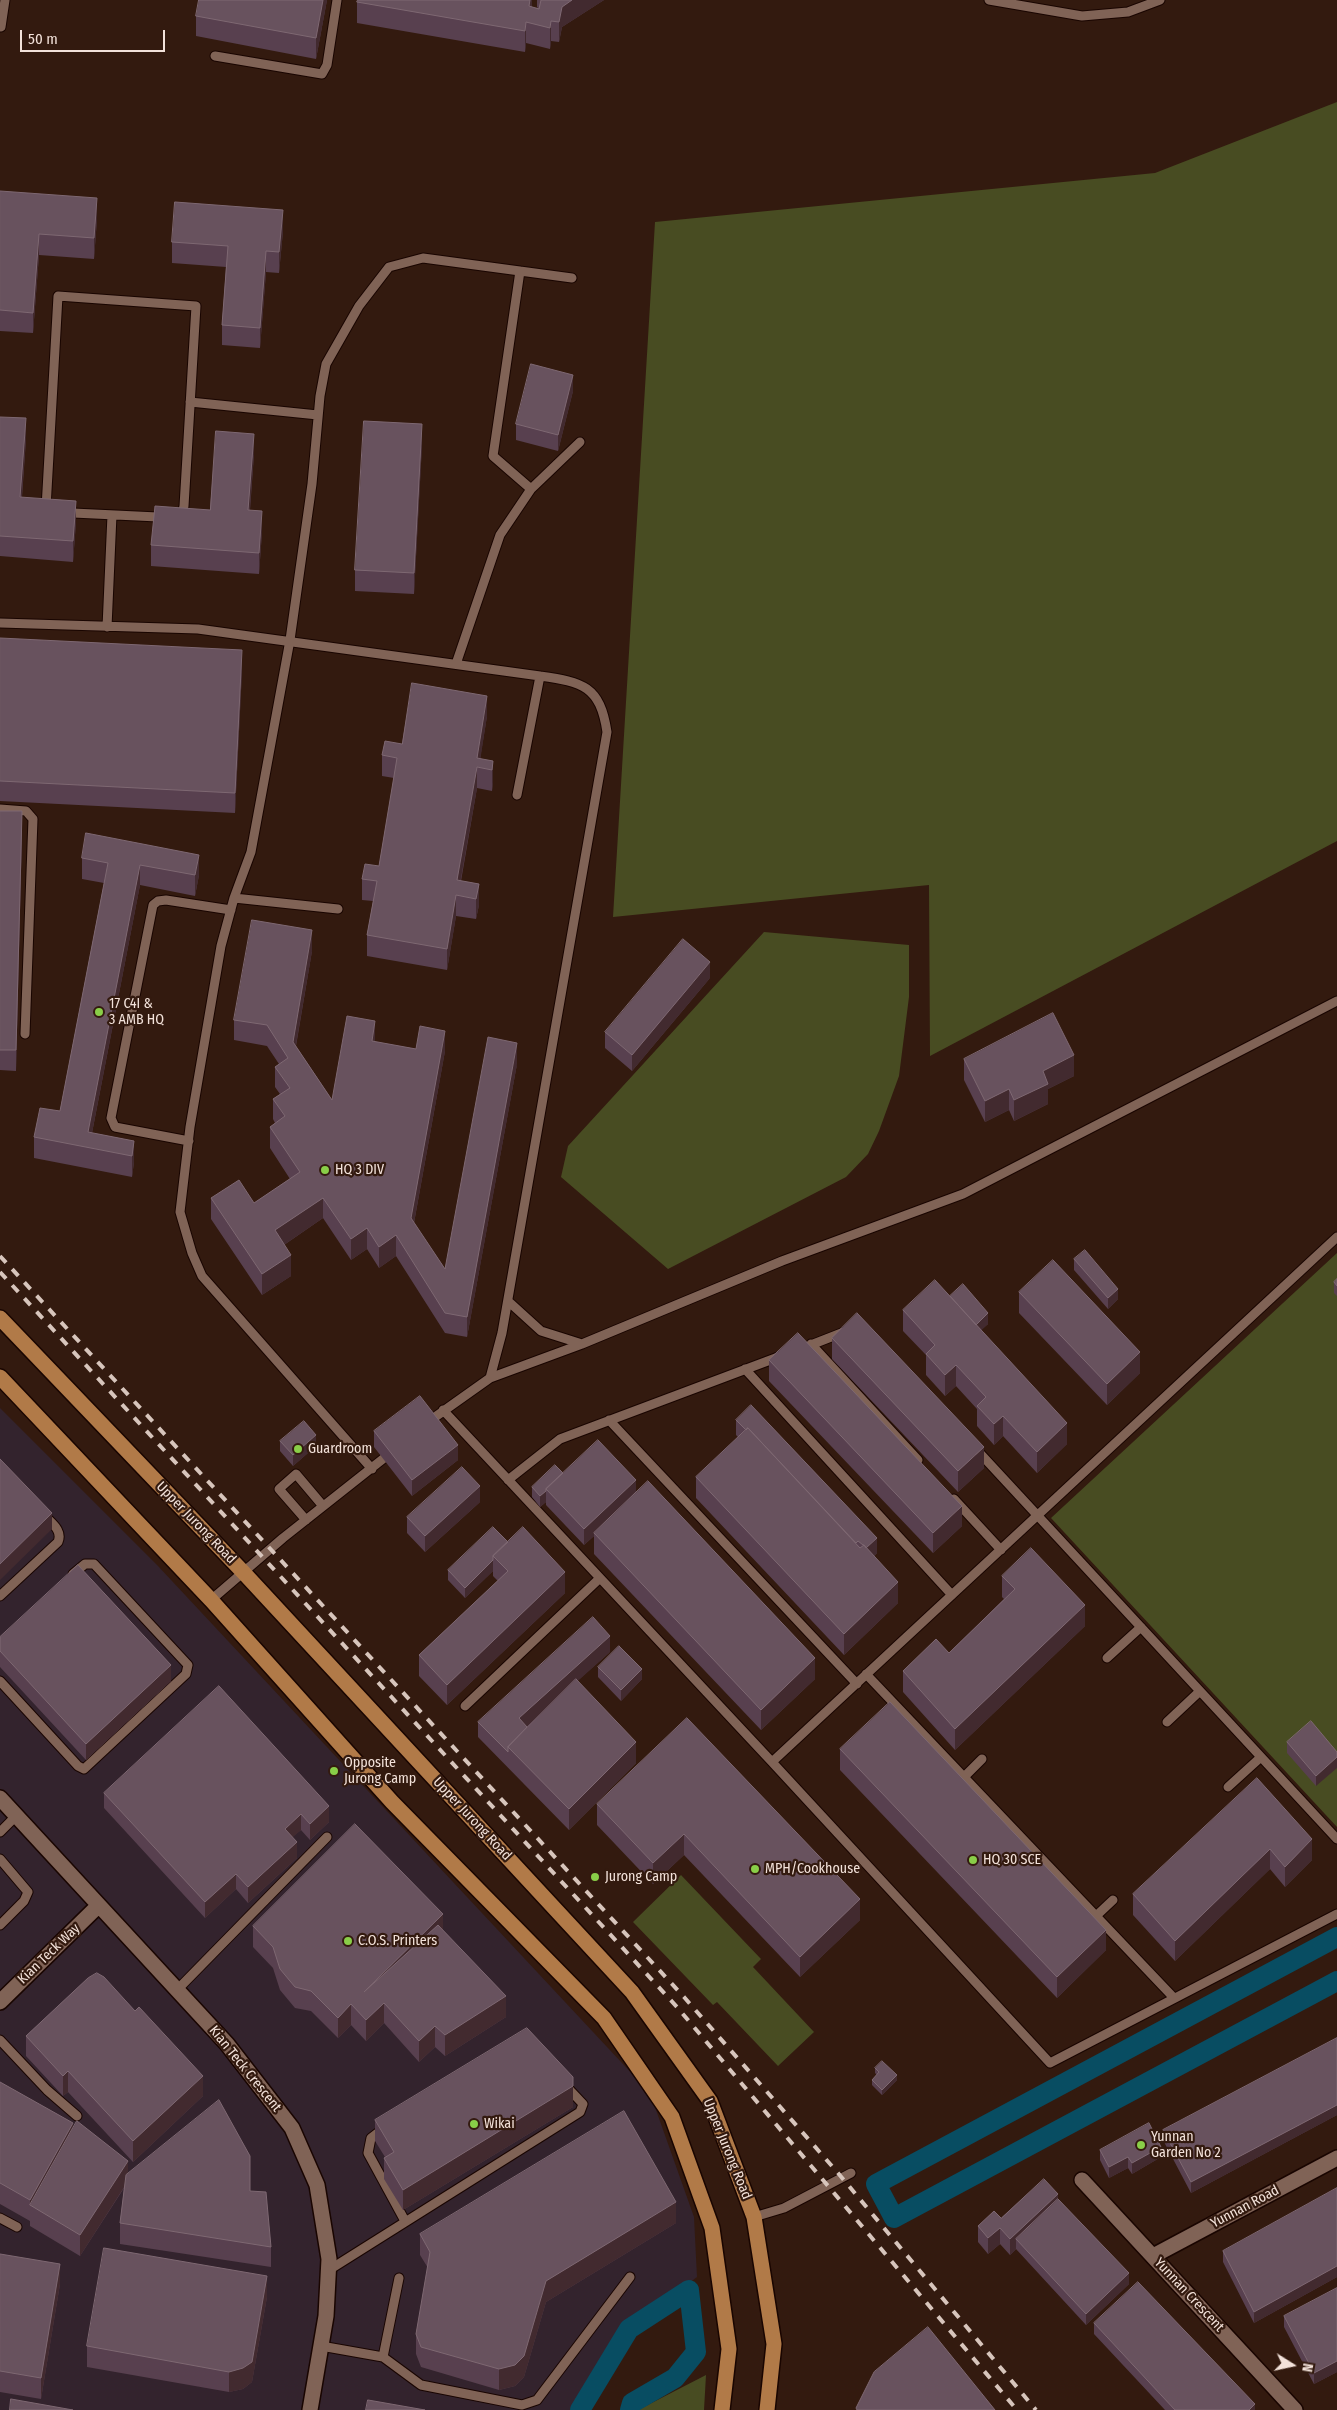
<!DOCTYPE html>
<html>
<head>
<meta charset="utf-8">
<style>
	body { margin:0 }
	#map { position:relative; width:1337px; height:2410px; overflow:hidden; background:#331a0f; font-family:"Fira Sans Condensed",sans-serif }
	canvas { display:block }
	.north { position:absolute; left:1267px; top:2340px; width:50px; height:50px; -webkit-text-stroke:4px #331a0f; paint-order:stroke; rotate:100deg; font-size:14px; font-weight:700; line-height:20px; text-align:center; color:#f3e2da }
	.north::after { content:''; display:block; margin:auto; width:18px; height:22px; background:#f3e2da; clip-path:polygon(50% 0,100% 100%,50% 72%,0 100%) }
	.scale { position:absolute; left:20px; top:30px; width:145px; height:22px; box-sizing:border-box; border:2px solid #f3e2da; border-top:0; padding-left:6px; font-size:15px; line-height:18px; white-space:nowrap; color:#f3e2da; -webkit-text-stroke:4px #331a0f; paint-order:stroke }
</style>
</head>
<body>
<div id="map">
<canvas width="1337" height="2410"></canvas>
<div class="north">N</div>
<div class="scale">50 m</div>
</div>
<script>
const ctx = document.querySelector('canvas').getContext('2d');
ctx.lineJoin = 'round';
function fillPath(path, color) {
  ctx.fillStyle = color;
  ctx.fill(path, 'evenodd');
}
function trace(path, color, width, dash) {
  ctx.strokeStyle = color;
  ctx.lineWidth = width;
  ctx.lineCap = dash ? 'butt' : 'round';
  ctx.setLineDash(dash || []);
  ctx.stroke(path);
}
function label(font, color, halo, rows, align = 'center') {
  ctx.font = font + ' "Fira Sans Condensed",sans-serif';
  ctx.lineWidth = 4.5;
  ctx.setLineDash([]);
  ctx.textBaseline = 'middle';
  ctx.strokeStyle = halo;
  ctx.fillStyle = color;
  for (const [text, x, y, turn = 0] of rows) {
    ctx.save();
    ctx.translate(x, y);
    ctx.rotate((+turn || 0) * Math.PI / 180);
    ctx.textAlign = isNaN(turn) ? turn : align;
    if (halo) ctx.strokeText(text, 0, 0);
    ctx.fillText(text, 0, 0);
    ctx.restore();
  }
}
const industrial = new Path2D(`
	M0,1408L158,1566L650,2093L694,2217L697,2277L628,2329L577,2403L576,2410H0Z`);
const green = new Path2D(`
	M1337,102V841L930,1056L929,885L613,917L655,222L1155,173Z
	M764,932L909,945V997L899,1076L879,1131L868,1154L846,1177L668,1269L561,1177L568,1146Z
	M1337,1253V1827L1051,1518Z
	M681,1875L761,1959L753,1967L814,2032L778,2066L717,2002L713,2005L633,1922Z
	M706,2375L704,2410H638Z`);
const canal = new Path2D(`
	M1337,1937L876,2184L894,2218L1337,1981
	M580,2410L629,2329L689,2290L696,2352L675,2378L632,2403L630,2410`);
const lane = new Path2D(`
	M989,0L1082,16L1128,12L1160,0
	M1,27L5,0
	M215,56L322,74L327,65L337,0
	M520,271L493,456L531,489
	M58,296L196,306L184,506L182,515L179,518L52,512L46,508Z
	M190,402L318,415
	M0,623L198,629L540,676C583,682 600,686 607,732L502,1333L490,1378
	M107,627L112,515
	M456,664L500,535L531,489L580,442
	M517,795L540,676
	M0,809L26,811L33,819L25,1034
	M234,898L338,909
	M189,1141L115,1127L111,1118L153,905L158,901L166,900L231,910
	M508,1301L541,1331L582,1344
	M811,1344L918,1460
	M798,1350L844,1332
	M745,1369L952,1595
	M443,1410L772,1762L1050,2063L1337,1914
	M609,1420L857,1684
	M428,1422L490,1378L582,1344L782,1261L963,1194L1337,1001
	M976,1449L1337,1839
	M372,1469L202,1276L192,1253L180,1212L190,1127L221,946L234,898L251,852L290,640L312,484L320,396L326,364L359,306L389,267L423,258L572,278
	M508,1480L560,1439L781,1356
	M954,1499L1001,1550
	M306,1520L279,1489L296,1474L323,1506
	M0,1596L58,1542C63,1530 51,1523 44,1515
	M211,1600L283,1538L393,1451
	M1107,1658L1141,1627
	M866,1674L1174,1998
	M0,1681L78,1766L84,1769L186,1674L188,1665L94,1564H85L73,1574
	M465,1706L600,1578
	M1167,1722L1200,1691
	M772,1762L1337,1237
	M964,1777L982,1759
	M1228,1787L1261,1757
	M0,1832L16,1816
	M0,1859L28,1892L24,1901L0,1925
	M1096,1916L1113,1900
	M178,1989L327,1837
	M0,2040L47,2090L77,2116
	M384,2128L371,2138L368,2153L405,2221
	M754,2217L784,2208L851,2173
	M0,2218L17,2227
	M329,2270L580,2112L583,2104L566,2086
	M321,2346L383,2357L421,2385L522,2405L537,2400L630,2277
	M383,2357L399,2278`);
const street = new Path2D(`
	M0,1798L227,2044L292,2128L317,2185L329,2259L326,2316L310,2410
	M0,2002L98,1906
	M1082,2180L1295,2410
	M1153,2256L1337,2158`);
const primary = new Path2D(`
	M0,1318L244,1573L632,1992L710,2101L754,2217L774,2344L767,2410
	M0,1377L211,1600L392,1802L604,2018L672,2117L712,2228L729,2349L722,2410`);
const rail = new Path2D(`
	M0,1256L684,1997L838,2173L1036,2410
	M0,1272L677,2007L1017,2410`);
const wall = new Path2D(`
	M327,0L316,59L196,36V16Z
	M532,0V7L538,8L537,7V0H604L562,27L559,42L551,41L550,49L526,43L525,52L357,23V2Z
	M0,191L97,219L94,259L39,255L33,333L0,331Z
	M283,231L279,273L266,272L260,348L222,345V325L226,267L172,263V242Z
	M573,391L558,451L516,440V424Z
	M0,417L26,439L22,497L76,522L73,562L0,556Z
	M422,445L414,594L355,591V570Z
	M254,454L250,510L262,532L259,574L151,566V545L210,510Z
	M0,638L242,671L235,813L0,801Z
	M487,716L480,759L493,761V782L492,791L477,788L461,881L479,884V905L476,919L456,916L447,970L367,956V935L373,901L362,900V879L379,866L394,778L382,776V755L402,744Z
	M0,811L22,832L16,1071L0,1070Z
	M86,833L199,875L195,896L140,885L92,1133L134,1141V1162L132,1177L34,1158V1137L60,1111L104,883L82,879V858Z
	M312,951L296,1046L332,1100L375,1042L416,1049L445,1051L414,1223L445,1269L517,1064L467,1337L445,1333L396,1256L379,1268L367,1249L351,1260L323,1218L284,1245L291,1276L262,1295L211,1219V1198L254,1203L290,1179L270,1148V1127L275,1123L273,1119V1099L280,1094L275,1087V1067L279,1064L267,1046L234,1040V1020Z
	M710,978L632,1071L605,1048V1032Z
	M964,1059L1074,1076L1048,1089V1104L1014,1121L1009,1110L985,1122L964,1080Z
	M1074,1259L1118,1299L1108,1309L1074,1270Z
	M1337,1279V1296L1334,1293V1282Z
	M1019,1292L1140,1373L1107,1405L1019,1313Z
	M950,1296L988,1324L981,1330L1067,1444L1037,1473L1003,1436L994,1445L977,1426V1409L956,1386L945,1396L926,1375V1355L903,1331V1310Z
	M832,1338L984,1468L958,1492L832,1359Z
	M769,1360L962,1526L933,1553L769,1381Z
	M736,1420L877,1553L874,1556L898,1603L844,1655L696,1498V1477L738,1437L736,1435Z
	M374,1431L458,1460L412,1496L374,1447Z
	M280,1441L316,1446L293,1466L280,1451Z
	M563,1473L636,1493L815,1679L761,1730L594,1554V1536L584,1545L546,1505V1502L540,1507L532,1497V1487Z
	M480,1502L425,1552L407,1533V1517Z
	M508,1542L565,1593L447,1705L419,1676V1655L498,1581L493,1576V1571L465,1598L448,1580V1570Z
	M1002,1576L1085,1626L955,1750L903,1692V1671L949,1653L1004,1599L1002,1597Z
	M0,1637L171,1681L86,1760L0,1667Z
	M610,1652L577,1681L636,1763L569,1830L478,1737V1722Z
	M598,1667L642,1679L621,1701L598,1677Z
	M219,1686L329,1822L310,1840L301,1830L292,1837L297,1858L248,1903L236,1889L205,1918L104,1808V1793Z
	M687,1718L860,1920L800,1977L684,1855L653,1884L597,1825V1804Z
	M1287,1742L1337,1752L1316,1786L1287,1753Z
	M840,1749L1106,1950L1057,1998L840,1770Z
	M1257,1778L1312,1860L1285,1887L1270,1869L1175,1961L1133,1915V1894Z
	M253,1926L443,1931L506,2017L445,2056L435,2047L419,2062L384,2023L366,2041L351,2025L338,2038L311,2011L295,2008L280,1990L273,1968L253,1947Z
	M26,2036L203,2096L133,2162L68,2092L63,2096L26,2056Z
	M1337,2038V2115L1191,2193L1163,2140V2130Z
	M875,2068L897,2080L882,2095L872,2085V2080L877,2075L875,2073Z
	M0,2082L73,2129L128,2173L250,2191L271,2247V2267L120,2244V2223L124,2188L80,2256L30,2226V2220V2221L0,2204Z
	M573,2107L403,2210L384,2179V2158L385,2157L375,2141V2120Z
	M1100,2150L1161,2157L1132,2174L1128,2168L1109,2178L1100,2160Z
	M1337,2188V2277L1254,2323L1223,2262V2251Z
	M1058,2199L1129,2284L1086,2325L1016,2249L1010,2255L1000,2244L988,2254L978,2242V2226Z
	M676,2223L546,2302L524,2377L515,2386L499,2390L421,2367L416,2354V2334L428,2268L420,2255V2234Z
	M0,2254L60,2284L41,2399L0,2392Z
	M1337,2288V2372L1314,2384L1284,2327V2316Z
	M267,2297L252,2382L243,2389L229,2392L87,2367V2346Z
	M1094,2323L1255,2410H1165L1094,2334Z`);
const shadedWall = new Path2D(`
	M323,0H327L316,59V38Z
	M530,0H532V10L529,6Z
	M572,0H604L562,27L559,42V22L562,7Z
	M551,21V41L550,49V28Z
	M526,22V43L525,52V31Z
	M97,198V219L94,259V238Z
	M283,210V231L279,273V252Z
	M39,234V255L33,333V313Z
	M266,251V272L260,348V328Z
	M573,375V391L558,451V435Z
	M26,418V439L20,518V497Z
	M422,424V445L414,594V573Z
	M254,434V454L248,531V510Z
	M76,501V522L73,562V541Z
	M262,511V532L259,574V553Z
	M242,650V671L235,813V793Z
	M487,696V716L479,768L477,767V788L458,895L457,880Z
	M493,761V782L492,791V770Z
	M22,811V832L16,1071V1050Z
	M199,855V875L195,896V875Z
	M140,865V885L89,1148L88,1132Z
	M479,884V905L476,919V899Z
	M456,895V916L447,970V949Z
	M312,930V951L293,1062V1042Z
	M710,962V978L632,1071V1055Z
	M375,1021V1041L372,1062V1041Z
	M445,1031V1051L411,1239V1218Z
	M517,1043V1064L467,1337V1317Z
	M1074,1055V1076L1048,1089V1104L1014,1121V1100L1043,1071Z
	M1009,1089V1110L985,1122V1101Z
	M134,1141V1162L132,1177V1156Z
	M323,1198V1218L275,1251V1230Z
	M367,1228V1249L351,1260V1239Z
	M396,1235V1256L379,1268V1247Z
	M291,1255V1276L262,1295V1274Z
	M1118,1289V1299L1108,1309V1298Z
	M988,1313V1324L972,1339V1328Z
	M1140,1352V1373L1107,1405V1384Z
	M956,1365V1386L945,1396V1375Z
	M1003,1416V1436L994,1445V1424Z
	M1067,1423V1444L1037,1473V1452Z
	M316,1435V1446L293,1466V1455Z
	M458,1445V1460L412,1496V1480Z
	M984,1447V1468L958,1492V1471Z
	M636,1480V1496L594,1533V1536L584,1545V1529Z
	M480,1486V1502L425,1552V1536Z
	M546,1491V1502L540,1507V1496Z
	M962,1506V1526L933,1553V1533Z
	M52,1513V1529L0,1580V1564Z
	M877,1538V1553L865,1564V1548Z
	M493,1560V1571L465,1598V1588Z
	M565,1572V1593L447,1705V1685Z
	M898,1582V1603L844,1655V1634Z
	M1085,1605V1626L955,1750V1729Z
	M610,1636V1652L519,1734V1718Z
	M815,1658V1679L761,1730V1710Z
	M171,1665V1681L86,1760V1744Z
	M642,1669V1679L621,1701V1690Z
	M636,1742V1763L569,1830V1809Z
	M1337,1757V1768L1316,1786V1776Z
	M329,1806V1822L310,1840V1824Z
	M301,1814V1830L285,1844V1829Z
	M684,1834V1855L653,1884V1863Z
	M1312,1839V1860L1285,1887V1867Z
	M297,1842V1858L248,1903V1887Z
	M1270,1849V1869L1175,1961V1941Z
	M236,1874V1889L205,1918V1902Z
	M860,1899V1920L800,1977V1957Z
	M443,1914V1935L364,1992Z
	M1106,1930V1950L1057,1998V1977Z
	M506,1996V2017L445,2056V2035Z
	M384,2003V2023L366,2041V2020Z
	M351,2004V2025L338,2038V2018Z
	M435,2026V2047L419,2062V2041Z
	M68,2071V2092L63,2096V2076Z
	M897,2075V2080L882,2095V2090Z
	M203,2076V2096L133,2162V2141Z
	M573,2086V2107L403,2210V2190Z
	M1337,2105V2115L1191,2193V2182Z
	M73,2123V2143L30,2205V2221V2200Z
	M1161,2147V2157L1132,2174V2163Z
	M1128,2157V2168L1109,2178V2167Z
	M128,2161V2181L80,2256V2235Z
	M1058,2194V2210L1016,2239V2249L1010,2255V2239Z
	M676,2202V2223L546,2302L524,2377L515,2386L499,2390V2369L546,2281Z
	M1000,2228V2244L988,2254V2238Z
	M60,2264V2284L41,2399V2378Z
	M1337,2266V2277L1254,2323V2312Z
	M1129,2273V2284L1086,2325V2314Z
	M267,2276V2297L252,2382L243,2389L229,2392V2372Z
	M1337,2361V2372L1314,2384V2373Z
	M1255,2404V2410H1249Z`);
const building = new Path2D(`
	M199,0H323L316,38L196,16Z
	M358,0H530L529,6L539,9L541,0H572L562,7L559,22L551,21L550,28L526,22L525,31L357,2Z
	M0,191L97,198L94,238L39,234L33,313L0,310Z
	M175,202L283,210L279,252L266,251L260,328L222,325L228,246L172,242Z
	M531,364L573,375L558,435L516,424Z
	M0,417L26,418L20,497L76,501L73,541L0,536Z
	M364,421L422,424L414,573L355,570Z
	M216,431L254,434L248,510L262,511L259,553L151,545L155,506L210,510Z
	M0,638L242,650L235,793L0,781Z
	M412,683L487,696L477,758L493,761L492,770L477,767L457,880L479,884L476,899L456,895L447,949L367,935L377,881L362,879L365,864L379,866L397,758L382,755L385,741L402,744Z
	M0,811H22L16,1050H0Z
	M86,833L199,855L195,875L140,865L88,1132L134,1141L132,1156L34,1137L40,1108L60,1111L108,863L82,858Z
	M252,920L312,930L293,1042L332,1100L347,1016L375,1021L372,1041L416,1049L420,1026L445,1031L411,1218L445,1269L488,1037L517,1043L467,1317L445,1313L396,1235L379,1247L367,1228L351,1239L323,1198L275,1230L291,1255L262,1274L211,1198L239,1180L254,1203L300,1172L270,1127L285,1116L273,1099L290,1088L275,1067L288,1058L267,1025L234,1020Z
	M683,939L710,962L632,1055L605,1032Z
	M1053,1013L1074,1055L1043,1071L1048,1084L1014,1100L1009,1089L985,1101L964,1059Z
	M1085,1250L1118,1289L1108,1298L1074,1259Z
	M1053,1260L1140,1352L1107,1384L1019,1292Z
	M1337,1279V1286L1334,1282Z
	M935,1280L1067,1423L1037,1452L1003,1416L994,1424L977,1406L986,1397L956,1365L945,1375L926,1354L935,1345L903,1310Z
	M963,1284L988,1313L976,1325L950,1296Z
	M857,1313L984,1447L958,1471L832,1338Z
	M798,1333L962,1506L933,1533L769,1360Z
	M420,1396L458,1445L412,1480L374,1431Z
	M751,1405L877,1538L866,1548L864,1545H863L858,1541L856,1543L748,1428L746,1430L736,1420Z
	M304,1421L316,1435L293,1455L280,1441Z
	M748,1428L860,1548L864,1545L898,1582L844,1634L696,1477Z
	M598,1440L636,1480L584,1529L546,1489Z
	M0,1459L52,1513L0,1564Z
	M555,1465L563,1473L546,1489V1491L540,1496L532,1487Z
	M462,1467L480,1486L425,1536L407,1517Z
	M648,1481L815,1658L761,1710L594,1533Z
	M493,1527L508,1542L493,1556V1560L465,1588L448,1570Z
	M523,1527L565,1572L447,1685L419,1655L508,1571L493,1556Z
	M1031,1548L1085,1605L955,1729L903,1671L936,1639L949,1653L1015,1589L1002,1576Z
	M78,1565L171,1665L86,1744L0,1651V1637Z
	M593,1617L610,1636L519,1718L527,1727L508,1747V1752L478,1722Z
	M619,1646L642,1669L621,1690L598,1667Z
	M576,1679L636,1742L569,1809L508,1747Z
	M219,1686L329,1806L310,1824L301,1814L285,1829L297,1842L248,1887L236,1874L205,1902L104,1793Z
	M890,1702L1106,1930L1057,1977L840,1749Z
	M687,1718L860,1899L800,1957L684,1834L653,1863L597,1804Z
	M1311,1721L1337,1752V1757L1316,1776L1287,1742Z
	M1257,1778L1312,1839L1285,1867L1270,1849L1175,1941L1133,1894Z
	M355,1824L443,1914L364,1992L438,1925L506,1996L445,2035L435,2026L419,2041L384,2003L366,2020L351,2004L338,2018L311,1991L295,1987L280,1969L273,1947L253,1926Z
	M97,1973L104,1977L135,2011L139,2007L203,2076L133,2141L68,2071L63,2076L26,2036L88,1978Z
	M527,2028L573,2077V2086L403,2190L384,2158L394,2152L375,2120Z
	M1337,2038V2105L1191,2182L1163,2130Z
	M882,2061L897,2075L882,2090L872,2080L879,2072L875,2068Z
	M0,2082L73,2123L30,2200L0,2183Z
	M219,2100L250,2156V2191L266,2192L271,2247L120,2223L126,2175Z
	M624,2111L676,2202L546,2281L524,2356L515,2365L499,2369L421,2347L416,2334L430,2252L420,2234Z
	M77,2121L128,2161L80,2235L30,2205Z
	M1149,2123L1161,2147L1132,2163L1128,2157L1109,2167L1100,2150Z
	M1044,2179L1058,2194L1010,2239L1000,2228L988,2238L978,2226L994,2211L1001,2218Z
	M1337,2188V2266L1254,2312L1223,2251Z
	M1058,2199L1129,2273L1086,2314L1016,2239Z
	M104,2248L267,2276L252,2362L243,2368L229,2372L87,2346Z
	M0,2254L60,2264L41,2378L0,2371Z
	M1138,2282L1255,2404L1249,2410H1175L1094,2323Z
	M1337,2288V2361L1314,2373L1284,2316Z
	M928,2327L995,2410H857L856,2408L874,2372Z
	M11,2399L73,2410H10Z
	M368,2400L425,2410H366Z`);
const markers = [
	[99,1012,5,"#89ce48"],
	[325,1170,5,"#89ce48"],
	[298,1449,5,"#89ce48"],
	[334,1771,5,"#89ce48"],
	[973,1860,5,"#89ce48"],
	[755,1869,5,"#89ce48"],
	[595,1877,5,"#89ce48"],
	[348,1941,5,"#89ce48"],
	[474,2124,5,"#89ce48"],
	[1141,2145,5,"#89ce48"]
];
const poiNames = [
	["17 C4I &",109,1004],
	["3 AMB HQ",109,1020],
	["HQ 3 DIV",335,1170],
	["Guardroom",308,1449],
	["Opposite",344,1763],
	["Jurong Camp",344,1779],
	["HQ 30 SCE",983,1860],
	["MPH/Cookhouse",765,1869],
	["Jurong Camp",605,1877],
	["C.O.S. Printers",358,1941],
	["Wikai",484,2124],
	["Yunnan",1151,2137],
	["Garden No 2",1151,2153]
];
const streetNames = [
	["Upper Jurong Road",196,1523,46],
	["Upper Jurong Road",472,1819,47],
	["Kian Teck Way",49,1954,-44],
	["Kian Teck Crescent",245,2069,51],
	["Upper Jurong Road",727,2149,68],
	["Yunnan Road",1245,2207,-28],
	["Yunnan Crescent",1189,2295,47]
];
fillPath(industrial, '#33232d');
fillPath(green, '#484c22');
trace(canal, '#084d62', 20);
trace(lane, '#190500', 11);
trace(street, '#190500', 18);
trace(primary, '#190500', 18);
trace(lane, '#806356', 9);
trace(street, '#806356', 15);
trace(primary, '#b17a48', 15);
trace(rail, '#d7c5bc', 4, [9, 9]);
fillPath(wall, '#58404f');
fillPath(shadedWall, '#422a2f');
fillPath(building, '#68525e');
trace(building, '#7e6872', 1);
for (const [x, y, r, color] of markers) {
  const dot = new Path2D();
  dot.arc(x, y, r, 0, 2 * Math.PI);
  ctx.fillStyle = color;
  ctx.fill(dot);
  trace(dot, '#331a0f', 2);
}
label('14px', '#f3e2da', '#331a0f', poiNames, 'left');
label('14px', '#f3e2da', '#331a0f', streetNames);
</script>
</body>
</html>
